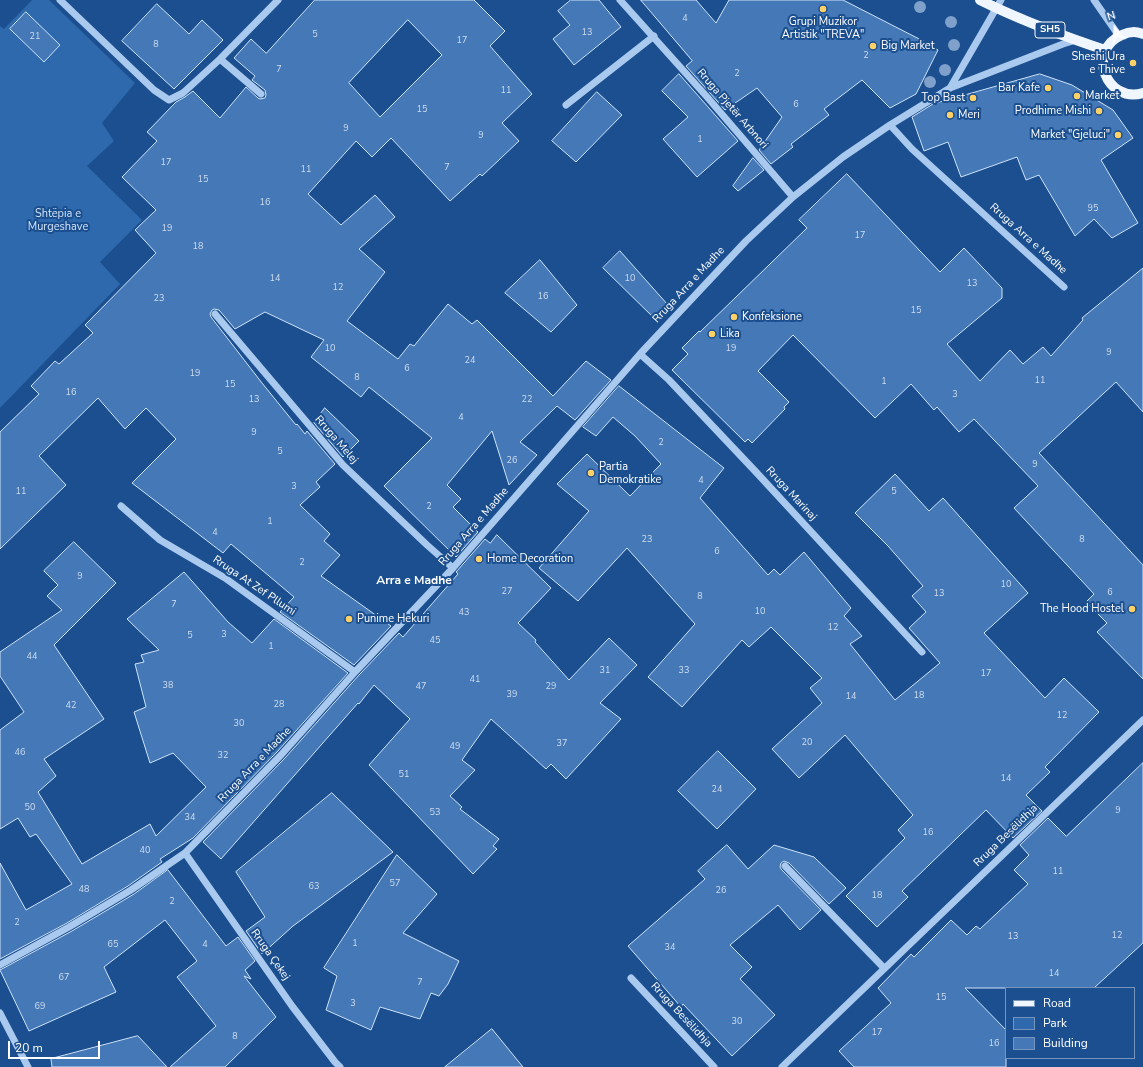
<!DOCTYPE html>
<html>
<head>
<meta charset="utf-8">
<style>
	body { margin:0 }
	#map { position:relative; width:1143px; height:1067px; overflow:hidden; background:#1b4f8f; font-family:"Nunito Sans",sans-serif }
	canvas { display:block }
	.legend { position:absolute; left:1005px; top:987px; width:130px; height:72px; box-sizing:border-box; background:#1b4f8f; border:1px solid #7695bc; margin:0; padding:5px 7px; list-style:none; font-size:12px; color:#fff }
	.legend li { display:flex; align-items:center; gap:8px; height:20px }
	.legend b { width:20px; border:1px solid #7695bc }
	.north { position:absolute; left:1095px; top:8px; width:40px; height:40px; -webkit-text-stroke:3px #1b4f8f; paint-order:stroke; rotate:342deg; font-size:11px; font-weight:700; line-height:16px; text-align:center; color:#fff }
	.north::after { content:''; display:block; margin:auto; width:14px; height:18px; background:#fff; clip-path:polygon(50% 0,100% 100%,50% 72%,0 100%) }
	.scale { position:absolute; left:8px; top:1041px; width:92px; height:18px; box-sizing:border-box; border:2px solid #fff; border-top:0; padding-left:5px; font-size:12px; line-height:14px; white-space:nowrap; color:#fff; -webkit-text-stroke:3px #1b4f8f; paint-order:stroke }
</style>
</head>
<body>
<div id="map">
<canvas width="1143" height="1067"></canvas>
<ul class="legend">
<li><b style="height:5px;background:#f0f6ff"></b>Road</li>
<li><b style="height:11px;background:#2e69ad"></b>Park</li>
<li><b style="height:11px;background:#4478b7"></b>Building</li>
</ul>
<div class="north">N</div>
<div class="scale">20 m</div>
</div>
<script>
const ctx = document.querySelector('canvas').getContext('2d');
ctx.lineJoin = 'round';
function fillPath(path, color) {
  ctx.fillStyle = color;
  ctx.fill(path, 'evenodd');
}
function trace(path, color, width, dash) {
  ctx.strokeStyle = color;
  ctx.lineWidth = width;
  ctx.lineCap = dash ? 'butt' : 'round';
  ctx.setLineDash(dash || []);
  ctx.stroke(path);
}
function label(font, color, halo, rows, align = 'center') {
  ctx.font = font + ' "Nunito Sans",sans-serif';
  ctx.lineWidth = 4;
  ctx.setLineDash([]);
  ctx.textBaseline = 'middle';
  ctx.strokeStyle = halo;
  ctx.fillStyle = color;
  for (const [text, x, y, turn = 0] of rows) {
    ctx.save();
    ctx.translate(x, y);
    ctx.rotate((+turn || 0) * Math.PI / 180);
    ctx.textAlign = isNaN(turn) ? turn : align;
    if (halo) ctx.strokeText(text, 0, 0);
    ctx.fillText(text, 0, 0);
    ctx.restore();
  }
}
const green = new Path2D(`
	M32,0H49L135,83L102,123L114,141L87,166L142,220L100,262L120,284L0,408V26L4,29Z`);
const building = new Path2D(`
	M315,0H474L505,31L490,46L532,94L502,123L519,141L482,176L480,174L450,201L391,138L372,157L356,141L308,194L341,225L375,195L395,217L359,249L385,272L347,321L398,359L410,344L414,346L448,304L472,324L477,320L553,396L586,361L611,380L575,420L557,406L520,442L537,455L509,485L492,431L447,485L461,499L453,507L478,532L456,557L384,486L432,438L369,387L361,397L311,357L324,340L265,312L235,329L219,310L214,309L212,310L210,314L211,317L262,383L296,425L297,424L305,434L307,431L335,464L316,482L320,487L300,505L330,534L324,541L340,555L321,576L391,626L354,665L280,612L294,597L231,544L223,553L132,483L176,439L146,408L125,429L98,398L39,456L66,485L0,549V432L39,394L31,386L55,361L59,364L93,333L85,325L156,253L135,230L156,210L122,177L157,141L147,132L176,102L185,97L193,91L220,118L246,87L258,98L260,99L265,98L266,95L265,90L252,80L255,76L234,58L251,39L266,53ZM408,20L442,55L380,117L349,83Z
	M571,0H599L621,27L574,65L553,39L570,25L558,11Z
	M641,0H696L716,23L729,0H843L927,43L938,50L916,94L890,108L862,80L824,109L829,115L791,144L793,147L771,164L759,150L782,117L757,88L725,110L686,66L692,61Z
	M157,4L189,34L202,20L223,40L174,89L122,41Z
	M26,12L60,45L44,62L10,29Z
	M679,74L738,141L697,177L663,139L688,117L662,91Z
	M1040,74L1072,85L1113,110L1133,138L1101,160L1138,223L1112,238L1094,219L1075,236L1039,175L1026,180L1017,157L961,177L948,142L924,151L912,117L933,104Z
	M597,92L622,115L576,162L552,141Z
	M753,158L764,170L738,191L733,186Z
	M847,174L940,272L964,248L1002,288V298L947,344L980,381L1010,350L1023,364L1043,347L1051,356L1083,320L1082,318L1143,268V412L1116,382L1039,453L1143,565V679L1097,632L1107,623L1086,602L1094,594L1014,508L1038,486L974,419L959,432L937,407L934,410L911,384L875,418L793,335L758,371L789,402L784,407L785,409L752,443L748,439L745,442L672,370L688,354L682,348L699,331L700,332L807,228L799,220Z
	M620,251L668,305L654,318L603,268Z
	M540,260L577,305L551,332L505,293Z
	M619,386L724,468L700,498L768,575L774,569L780,575L804,552L851,608L844,616L862,636L850,644L895,700L940,663L909,628L926,612L912,596L923,586L888,546L855,513L895,474L929,511L943,498L1028,593L984,633L1045,698L1064,678L1099,712L1045,767L1050,772L1026,795L1042,811L1013,838L986,810L902,891L908,897L877,927L846,896L905,838L898,830L913,815L845,735L799,778L772,749L822,703L810,688L822,678L771,627L749,647L742,640L682,707L648,677L695,624L627,548L578,601L539,568L589,511L557,484L587,454L630,496L661,464L635,436L613,417L596,436L583,427Z
	M325,408L359,441L343,457L314,423Z
	M497,535L551,588L518,623L536,640L535,642L569,680L609,638L637,665L600,703L621,719L566,779L551,764L546,769L491,719L462,760L475,770L450,796L462,807L460,809L499,839L493,846L497,849L473,874L369,765L410,719L374,685L359,704L358,703L221,859L203,842L285,758L359,675L399,633L403,637L458,574L456,572L485,539L490,543Z
	M74,542L116,583L54,645L104,719L44,759L56,776L38,792L82,864L150,824L156,836L206,787L173,753L150,763L134,712L146,707L135,664L144,662L141,655L159,650L127,619L184,572L228,622L252,643L274,619L348,673L277,752L193,838L160,859L162,862L128,886L67,923L0,959V863L26,910L72,884L36,834L30,837L18,818L0,829V730L24,712L0,676V652L62,610L47,596L58,585L44,571Z
	M718,751L756,789L717,829L678,791Z
	M1143,763V943L1094,988H965L1006,1030V1067H854L839,1051L891,1003L878,988L911,954L914,957L951,920L967,935L976,926L980,929L1028,884L1014,870L1029,855L1020,845L1048,818L1066,836Z
	M332,793L393,852L293,926L262,954L246,931L265,917L236,872Z
	M727,845L748,869L774,845L814,857L846,888L829,904L789,863L784,861L781,863L780,867L781,869L821,910L800,930L778,905L730,945L752,967L740,979L775,1015L732,1056L683,1004L681,1007L628,946L705,879L698,871Z
	M397,855L437,894L403,933L459,961L448,984L439,996L431,993L420,1019L380,1007L371,1030L326,1010L337,976L324,968Z
	M168,870L226,946L238,937L255,961L245,970L251,979L244,976L276,1017L225,1067H170L216,1026L177,977L197,961L165,920L104,967L116,992L29,1031L0,970L72,931L134,894Z
	M492,1029L523,1067H445Z
	M138,1036L167,1067H52L51,1059Z`);
const minor = new Path2D(`
	M60,0L154,90L169,100L183,93L220,59L278,0
	M620,0L708,98L793,197
	M1094,0L1119,36
	M220,59L261,94
	M950,88L1001,0
	M566,105L654,36
	M890,125L912,149L1064,287
	M215,314L343,465L427,545L453,568
	M640,354L669,380L756,472L922,652
	M121,506L160,540L225,578L355,672
	M185,853L292,1006L335,1062L340,1067
	M785,866L884,968
	M0,965L69,927L131,890L185,853L281,755L355,672L453,568L640,354L746,241L793,197L843,157L890,125L950,88L1063,44L1076,40
	M631,978L714,1067
	M0,1013L28,1067
	M782,1067L1143,720`);
const major = new Path2D(`
	M980,0C1020,20 1063,36 1105,50
	M1143,34C1136,31 1128,32 1122,35C1086,50 1106,104 1143,93`);
const trees = [
	[920,7],
	[951,22],
	[954,45],
	[945,70],
	[930,82]
];
const markers = [
	[823,9,4,"#ffd166"],
	[873,46,4,"#ffd166"],
	[1133,63,4,"#ffd166"],
	[1048,88,4,"#ffd166"],
	[1077,96,4,"#ffd166"],
	[973,98,4,"#ffd166"],
	[1099,111,4,"#ffd166"],
	[950,115,4,"#ffd166"],
	[1118,135,4,"#ffd166"],
	[734,317,4,"#ffd166"],
	[712,334,4,"#ffd166"],
	[591,473,4,"#ffd166"],
	[479,559,4,"#ffd166"],
	[1132,609,4,"#ffd166"],
	[349,619,4,"#ffd166"]
];
const numberNames = [
	["4",685,19],
	["13",587,33],
	["5",315,35],
	["21",35,37],
	["17",462,41],
	["8",156,45],
	["2",866,56],
	["7",279,70],
	["2",737,74],
	["11",506,91],
	["6",796,105],
	["15",422,110],
	["9",346,129],
	["9",481,136],
	["1",700,140],
	["17",166,163],
	["7",447,168],
	["11",306,170],
	["15",203,180],
	["16",265,203],
	["95",1093,209],
	["19",167,229],
	["17",860,236],
	["18",198,247],
	["14",275,279],
	["10",630,279],
	["13",972,284],
	["12",338,288],
	["16",543,297],
	["23",159,299],
	["15",916,311],
	["10",330,349],
	["19",731,349],
	["9",1109,353],
	["24",470,361],
	["6",407,369],
	["19",195,374],
	["8",357,378],
	["11",1040,381],
	["1",884,382],
	["15",230,385],
	["16",71,393],
	["3",955,395],
	["13",254,400],
	["22",527,400],
	["4",461,418],
	["9",254,433],
	["2",661,443],
	["5",280,452],
	["26",512,461],
	["9",1035,465],
	["4",701,481],
	["3",294,487],
	["11",21,492],
	["5",894,492],
	["2",429,507],
	["1",270,522],
	["4",215,533],
	["23",647,540],
	["8",1082,540],
	["6",717,552],
	["2",302,563],
	["9",80,577],
	["10",1006,585],
	["27",507,592],
	["6",1110,593],
	["13",939,594],
	["8",700,597],
	["7",174,605],
	["10",760,612],
	["43",464,613],
	["12",833,628],
	["3",224,635],
	["5",190,636],
	["45",435,641],
	["1",271,647],
	["44",32,657],
	["31",605,671],
	["33",684,671],
	["17",986,674],
	["41",475,680],
	["38",168,686],
	["47",421,687],
	["29",551,687],
	["39",512,695],
	["18",919,696],
	["14",851,697],
	["28",279,705],
	["42",71,706],
	["12",1062,716],
	["30",239,724],
	["20",807,743],
	["37",562,744],
	["49",455,747],
	["46",20,753],
	["32",223,756],
	["51",404,775],
	["14",1006,779],
	["24",717,790],
	["50",30,808],
	["9",1118,811],
	["53",435,813],
	["34",190,818],
	["16",928,833],
	["40",145,851],
	["11",1058,872],
	["57",395,884],
	["63",314,887],
	["48",84,890],
	["26",721,891],
	["18",877,896],
	["2",172,902],
	["2",17,923],
	["12",1117,936],
	["13",1013,937],
	["1",355,944],
	["65",113,945],
	["4",205,945],
	["34",670,948],
	["14",1054,974],
	["67",64,978],
	["7",420,983],
	["15",941,998],
	["3",353,1004],
	["69",40,1007],
	["30",737,1022],
	["17",877,1033],
	["8",235,1037],
	["16",994,1044]
];
const shields = [
	[1050,30,30]
];
const shieldNames = [
	["SH5",1050,30]
];
const poiNames = [
	["Grupi Muzikor",823,22,"center"],
	["Artistik \"TREVA\"",823,35,"center"],
	["Big Market",881,46],
	["Sheshi Ura",1125,57,"right"],
	["e Thive",1125,70,"right"],
	["Bar Kafe",1040,88,"right"],
	["Market",1085,96],
	["Top Bast",965,98,"right"],
	["Prodhime Mishi",1091,111,"right"],
	["Meri",958,115],
	["Market \"Gjeluci\"",1110,135,"right"],
	["Konfeksione",742,317],
	["Lika",720,334],
	["Partia",599,467],
	["Demokratike",599,480],
	["Home Decoration",487,559],
	["The Hood Hostel",1124,609,"right"],
	["Punime Hekuri",357,619]
];
const streetNames = [
	["Rruga Pjetër Arbnori",732,109,49],
	["Rruga Arra e Madhe",1028,239,42],
	["Rruga Arra e Madhe",689,285,-47],
	["Rruga Melej",336,440,49],
	["Rruga Marinaj",791,494,47],
	["Rruga Arra e Madhe",474,527,-49],
	["Rruga At Zef Pllumi",254,586,34],
	["Rruga Arra e Madhe",255,765,-46],
	["Rruga Besëlidhja",1006,836,-44],
	["Rruga Çekej",270,955,55],
	["Rruga Besëlidhja",681,1015,47]
];
const parkNames = [
	["Shtëpia e",58,214],
	["Murgeshave",58,227]
];
const neighbourhoodNames = [
	["Arra e Madhe",414,581]
];
fillPath(green, '#2e69ad');
fillPath(building, '#4478b7');
trace(building, '#cfe3fa', 1);
trace(minor, '#a9c9ee', 7);
trace(major, '#f0f6ff', 10);
ctx.fillStyle = '#7ea0ca';
for (const [x, y] of trees) {
  ctx.beginPath();
  ctx.arc(x, y, 6, 0, 2 * Math.PI);
  ctx.fill();
}
for (const [x, y, r, color] of markers) {
  const dot = new Path2D();
  dot.arc(x, y, r, 0, 2 * Math.PI);
  ctx.fillStyle = color;
  ctx.fill(dot);
  trace(dot, '#1b4f8f', 1.5);
}
label('9px', '#d0dded', null, numberNames);
for (const [x, y, w] of shields) {
  const box = new Path2D();
  box.roundRect(x - w / 2, y - 8, w, 16, 3);
  ctx.fillStyle = '#1b4f8f';
  ctx.fill(box);
  trace(box, '#fff', 1);
}
label('bold 10px', '#fff', null, shieldNames);
label('11px', '#fff', '#1b4f8f', poiNames, 'left');
label('11px', '#fff', '#1b4f8f', streetNames);
label('11px', '#cfe3fa', '#1b4f8f', parkNames);
label('bold 12px', '#fff', '#1b4f8f', neighbourhoodNames);
</script>
</body>
</html>
